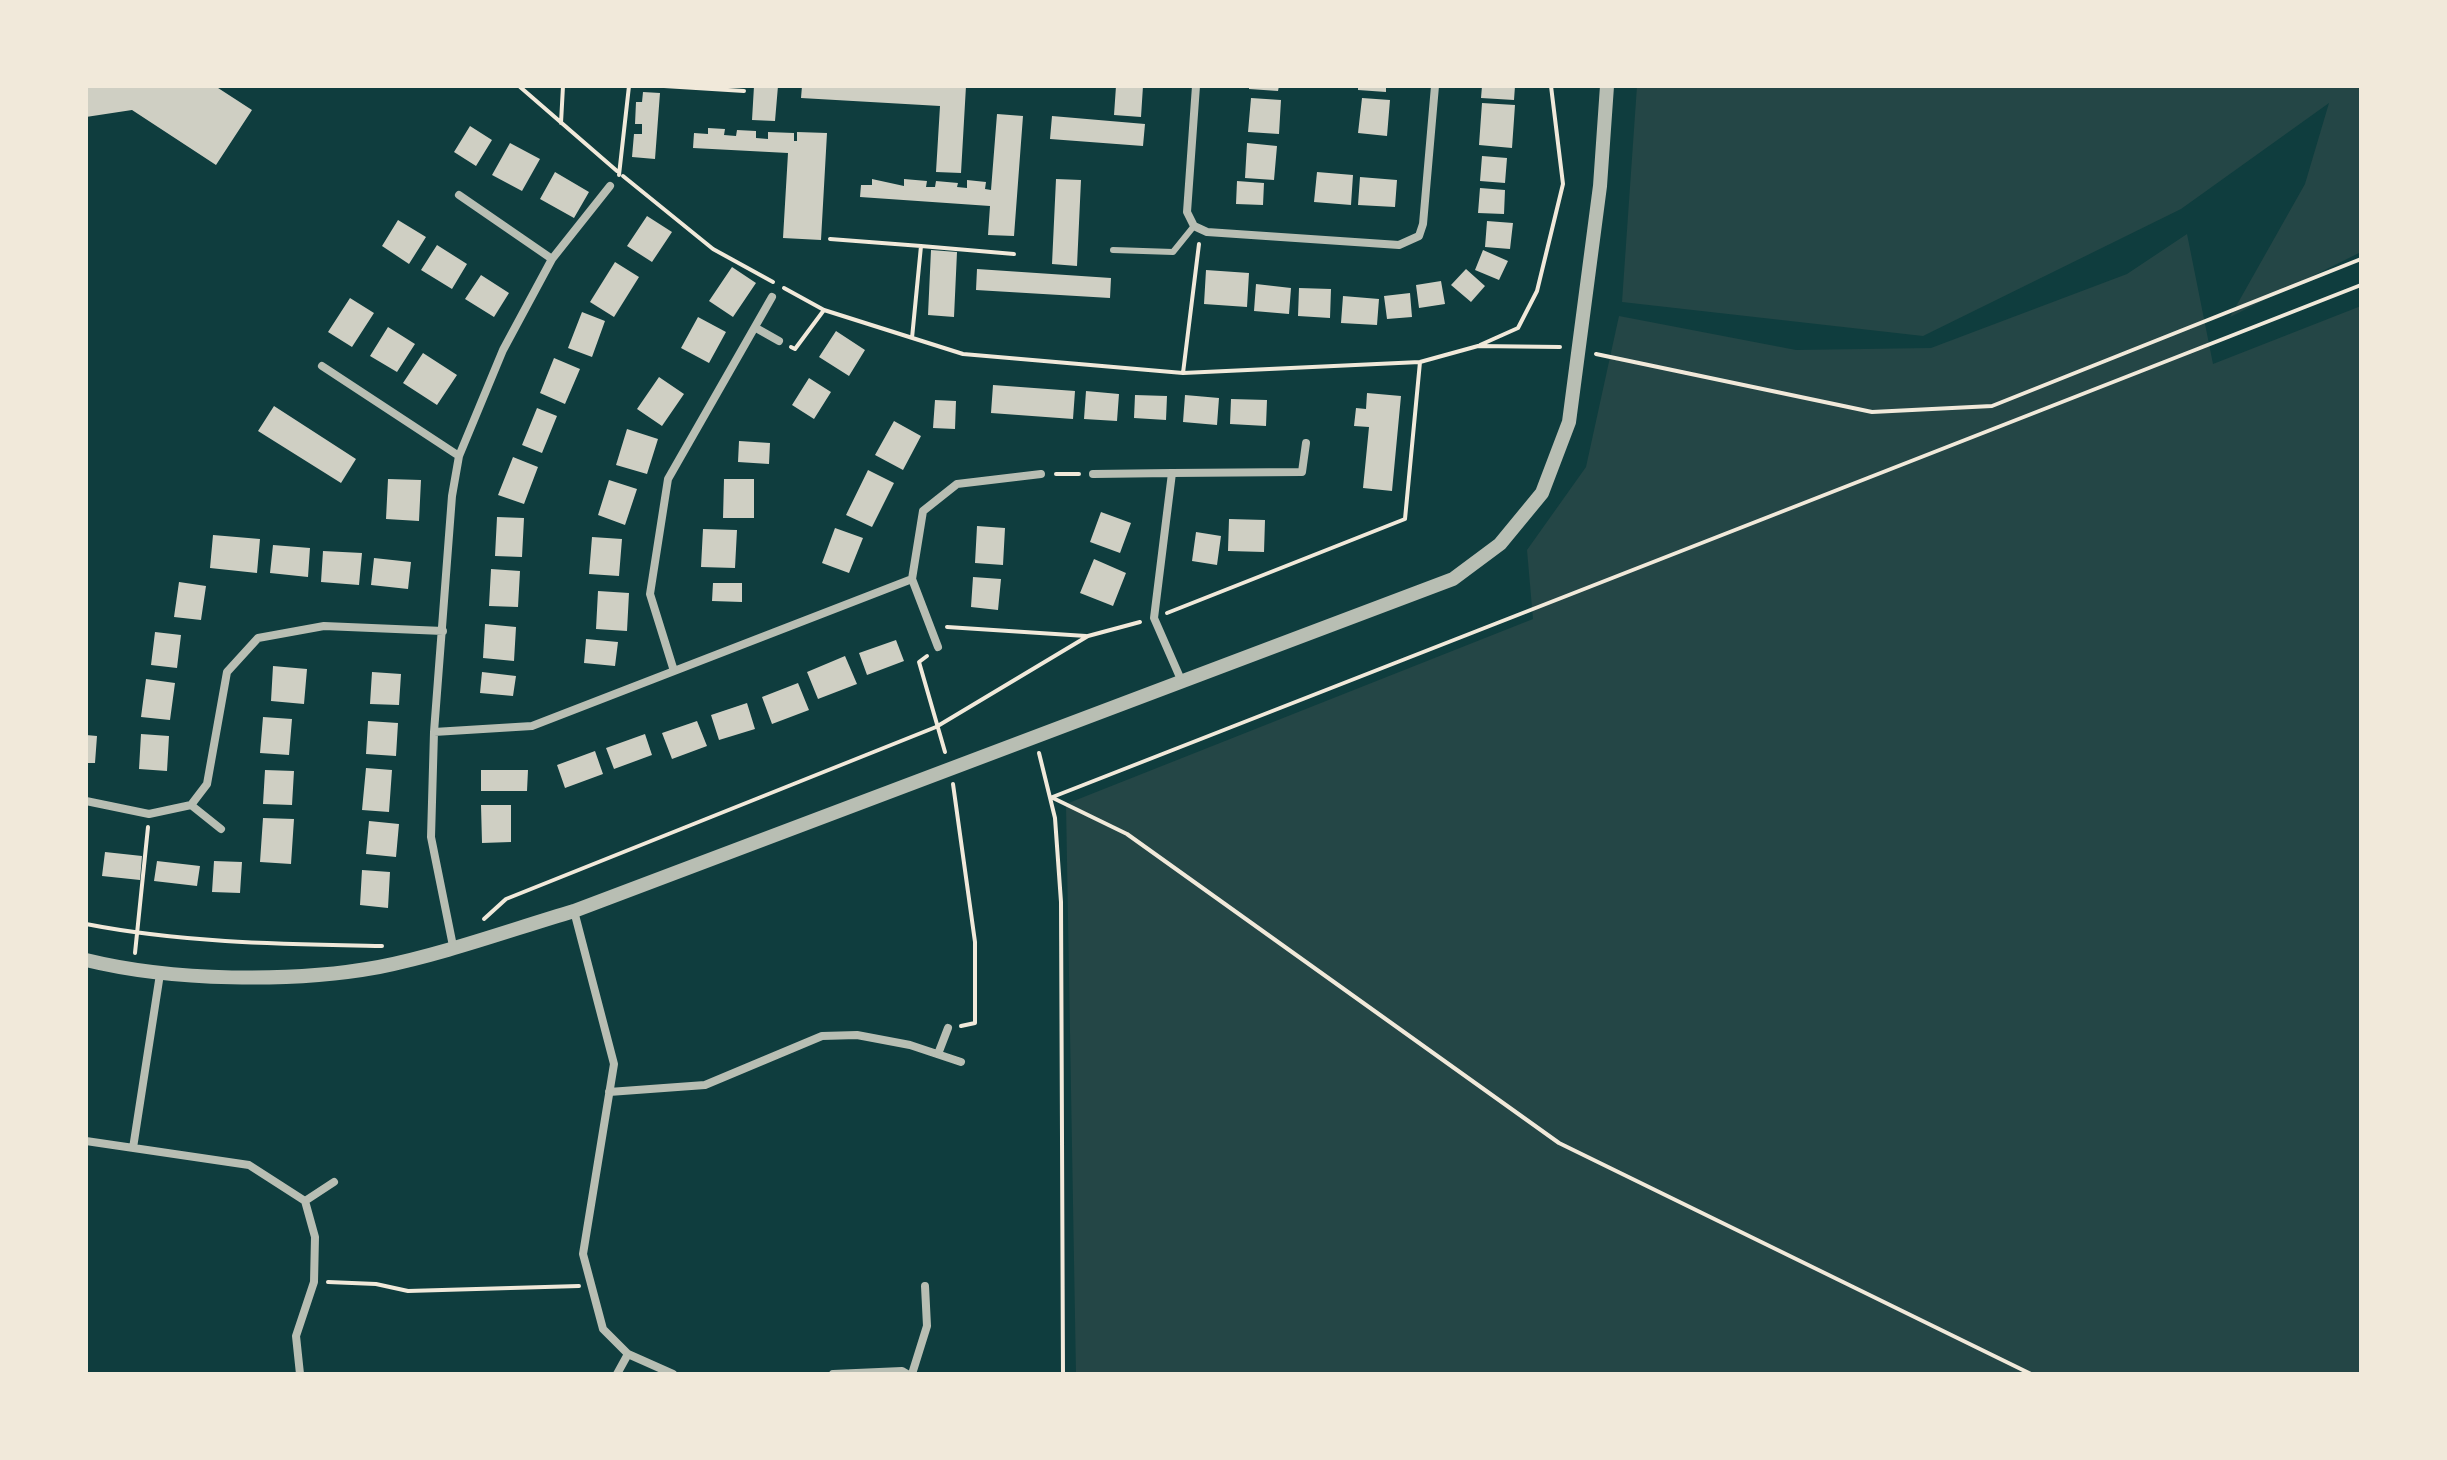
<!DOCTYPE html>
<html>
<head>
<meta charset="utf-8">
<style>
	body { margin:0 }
	#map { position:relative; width:2447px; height:1460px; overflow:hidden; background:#0f3d3e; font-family:"Noto Sans",sans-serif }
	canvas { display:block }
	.frame { position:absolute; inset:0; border:88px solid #f1e9da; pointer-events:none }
</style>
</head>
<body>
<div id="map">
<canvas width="2447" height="1460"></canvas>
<div class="frame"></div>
</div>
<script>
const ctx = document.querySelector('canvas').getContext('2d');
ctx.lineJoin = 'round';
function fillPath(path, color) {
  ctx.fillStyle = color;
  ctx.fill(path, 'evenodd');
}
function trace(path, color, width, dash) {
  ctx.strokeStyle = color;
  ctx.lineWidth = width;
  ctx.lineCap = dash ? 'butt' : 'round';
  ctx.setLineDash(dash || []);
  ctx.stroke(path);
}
const green = new Path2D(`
	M1637,86H2361V252L2230,317L2305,184L2329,103L2181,209L1923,336L1622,302Z
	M2187,234L2213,364L2361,306V1374H1076L1066,804L1533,619L1527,550L1586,467L1619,316L1796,350L1931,348L2127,274Z`);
const building = new Path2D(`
	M86,86H215L252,110L216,165L132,110L86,117Z
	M754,86H778L775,121L752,120Z
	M802,86H966L961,173L936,172L940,106L801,98Z
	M1116,86H1143L1141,117L1114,115Z
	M1249,86H1279L1278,91L1249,89Z
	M1358,86H1386V92L1358,90Z
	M1482,86H1515L1514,100L1481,98Z
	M643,92L660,93L655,159L632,157L634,134H642V124H635L636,102H642Z
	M1251,98L1281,100L1279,134L1248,132Z
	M1362,98L1390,100L1387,136L1358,133Z
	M1482,103L1515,105L1512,148L1479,145Z
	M997,114L1023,116L1014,236L988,235L990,206L860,197L861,185H872V179L904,186V179L927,181L926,187H935L936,181L958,183L957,187L967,188V180L986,182L985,189L991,190Z
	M1052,116L1145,124L1143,146L1050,139Z
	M470,126L492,140L476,166L454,152Z
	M708,128L725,129L724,135L736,136L737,130L756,131V138L768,139V132L794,133V141H797V132L827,133L821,240L783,238L788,153L693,148L694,133L708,134Z
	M510,143L540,159L522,191L492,175Z
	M1247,143L1277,146L1274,180L1245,178Z
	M1482,156L1507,158L1505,183L1480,181Z
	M555,172L589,192L574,218L540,199Z
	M1317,172L1353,175L1351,205L1314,202Z
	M1360,177L1397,180L1395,207L1358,205Z
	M1056,179L1081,180L1077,266L1052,264Z
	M1237,181L1264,183L1263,205L1236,204Z
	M1480,188L1505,190L1504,214L1478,213Z
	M647,216L672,232L652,262L627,246Z
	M398,220L426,237L409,264L382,246Z
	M1487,221L1513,223L1510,249L1485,247Z
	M437,245L467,264L452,289L421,270Z
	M931,250L957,252L954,317L928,315Z
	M1483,250L1508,261L1499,280L1475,270Z
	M615,262L639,277L614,317L590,302Z
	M732,267L756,283L733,317L709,301Z
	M977,269L1111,278L1110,298L976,290Z
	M1466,269L1485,286L1471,302L1451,285Z
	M1206,270L1249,273L1247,307L1204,304Z
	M481,275L509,293L494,317L465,299Z
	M1441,281L1445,304L1419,308L1416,285Z
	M1256,284L1291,288L1289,314L1254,311Z
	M1299,288L1331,289L1330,318L1298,316Z
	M1410,293L1412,317L1387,319L1384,296Z
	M1343,296L1379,299L1377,325L1341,323Z
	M350,298L374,313L352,347L328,332Z
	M582,312L605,321L592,357L568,348Z
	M698,317L726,332L709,363L681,348Z
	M388,327L415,344L397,372L370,356Z
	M836,331L865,350L849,376L819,357Z
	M423,353L457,375L437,405L403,383Z
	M554,358L580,369L565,404L540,393Z
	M659,377L684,394L662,426L637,409Z
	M809,378L831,392L814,419L792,405Z
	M993,385L1075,391L1073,419L991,413Z
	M1086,391L1119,394L1117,421L1084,419Z
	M1367,393L1401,396L1392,491L1363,488L1369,427L1354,426L1356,408L1366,409Z
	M1135,395L1167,396L1166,420L1134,418Z
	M1185,395L1219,398L1217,425L1183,422Z
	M1231,399L1267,400L1266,426L1230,424Z
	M935,400L956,401L955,429L933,428Z
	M274,406L356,459L341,483L258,431Z
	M537,408L557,416L542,453L522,445Z
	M894,421L921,436L903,470L875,455Z
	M627,429L658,439L647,474L616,465Z
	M739,441L770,443L769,464L738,462Z
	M513,457L538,467L524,504L498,495Z
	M868,470L894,483L872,527L846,515Z
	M388,479L421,480L419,521L386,519Z
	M724,479H754V518H723Z
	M609,480L637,489L625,525L598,515Z
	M1101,512L1131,523L1120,553L1090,542Z
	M497,517L524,518L522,557L495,556Z
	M1229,519L1265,520L1264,552L1228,551Z
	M977,526L1005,528L1003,565L975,563Z
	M835,528L863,538L849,573L822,563Z
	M703,529L737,530L735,568L701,567Z
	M1196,532L1221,536L1217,565L1192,561Z
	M213,535L260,539L257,573L210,568Z
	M592,537L622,539L619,576L589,574Z
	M273,545L310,548L308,577L270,573Z
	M323,551L362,553L359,585L321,582Z
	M374,558L411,562L408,589L371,585Z
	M1094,559L1126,573L1113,606L1080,593Z
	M491,569L520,571L518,607L489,606Z
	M973,577L1001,579L998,610L971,607Z
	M179,582L206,586L201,620L174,617Z
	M713,583H742V602L712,601Z
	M598,591L629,593L627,631L596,629Z
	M485,624L516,627L514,661L483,658Z
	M155,632L181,635L177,668L151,665Z
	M586,639L618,642L615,666L584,663Z
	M896,640L904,661L867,675L859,653Z
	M845,656L857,684L818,699L807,672Z
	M273,666L307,669L304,704L271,701Z
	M372,672L401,674L399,705L370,704Z
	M482,672L516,676L513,696L480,693Z
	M146,679L175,683L170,720L141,717Z
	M798,683L809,710L772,724L762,697Z
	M747,703L755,729L719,740L711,715Z
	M263,717L292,719L289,755L260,753Z
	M368,721L398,723L396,756L366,754Z
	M697,721L707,746L672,759L662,733Z
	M141,734L169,736L167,771L139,769Z
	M645,734L652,755L614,769L606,748Z
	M86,735L97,736L95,763H86Z
	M595,751L603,774L565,788L557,765Z
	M366,768L392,770L389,812L362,810Z
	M265,770L294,771L292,805L263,804Z
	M481,770H528L527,791H481Z
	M481,805H511V842L482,843Z
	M263,818L294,819L291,864L260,862Z
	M369,821L399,824L396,857L366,854Z
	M105,852L142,856L140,880L102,876Z
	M157,861L200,866L197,886L154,881Z
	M214,861L242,862L240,893L212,892Z
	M362,870L390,872L388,908L360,905Z`);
const path = new Path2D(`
	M519,86L617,171
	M664,86L744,91
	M561,123L563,86
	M619,175L629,86
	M623,176L713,249L773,282
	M830,239L921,246
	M784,288L824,310L963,354L1183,373L1199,244
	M912,338L921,246L1014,254
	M1480,345L1518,328L1537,291L1563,184L1551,86
	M791,347L795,349L824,310
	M1596,354L1872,412L1992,406L2361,259
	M1183,373L1420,362L1478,346L1560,347
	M1056,474H1079
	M1167,613L1405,519L1420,362
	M947,627L1086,636
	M927,656L919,662L945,752
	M1039,753L1055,818L1061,902L1063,1374
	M953,784L975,942V1023L961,1026
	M1050,798L2361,285
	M1053,798L1127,834L1559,1143L2031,1374
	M484,919L506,899L936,727L1088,636L1140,622
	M86,924C183,943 283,944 382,946
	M135,953L148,827
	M328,1282L376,1284L408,1291L579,1286`);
const service = new Path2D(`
	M1113,250L1173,252L1194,226`);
const minor = new Path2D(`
	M1196,86L1187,212L1194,226L1207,232L1399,245L1419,236L1423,224L1435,86
	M459,195L552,259
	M756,328L779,341
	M322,366L459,456
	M1093,474L1172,473
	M912,579L938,647
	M674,671L650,594L668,479L772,297
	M1182,682L1154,618L1172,473L1302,472L1306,443
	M434,732L532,726L912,579L923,511L957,484L1041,474
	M86,801L149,814L191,805L207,784L227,672L258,638L324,626L443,631
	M191,805L221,829
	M574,911L614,1064L583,1254L603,1329L628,1354L673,1374
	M453,946L431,837L434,732L452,496L459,456L503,350L552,259L610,186
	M938,1054L948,1028
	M609,1092L705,1085L822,1036L857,1035L910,1045L961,1062
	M86,1141L249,1165L305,1201L315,1237L314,1282L296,1336L300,1374
	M133,1148L160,974
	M305,1201L334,1182
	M617,1374L628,1354
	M833,1374L902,1371L907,1374
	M912,1374L927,1326L925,1286`);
const tertiary = new Path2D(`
	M86,960C171,981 292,983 379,967C444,954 510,930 574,911L1453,579L1500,544L1542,493L1569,422L1600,186L1607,86`);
fillPath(green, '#244646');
fillPath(building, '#cfcfc3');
trace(path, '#f1e9da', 4);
trace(service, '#b8beb3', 6);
trace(minor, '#b8beb3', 8);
trace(tertiary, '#b8beb3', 14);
</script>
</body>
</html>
